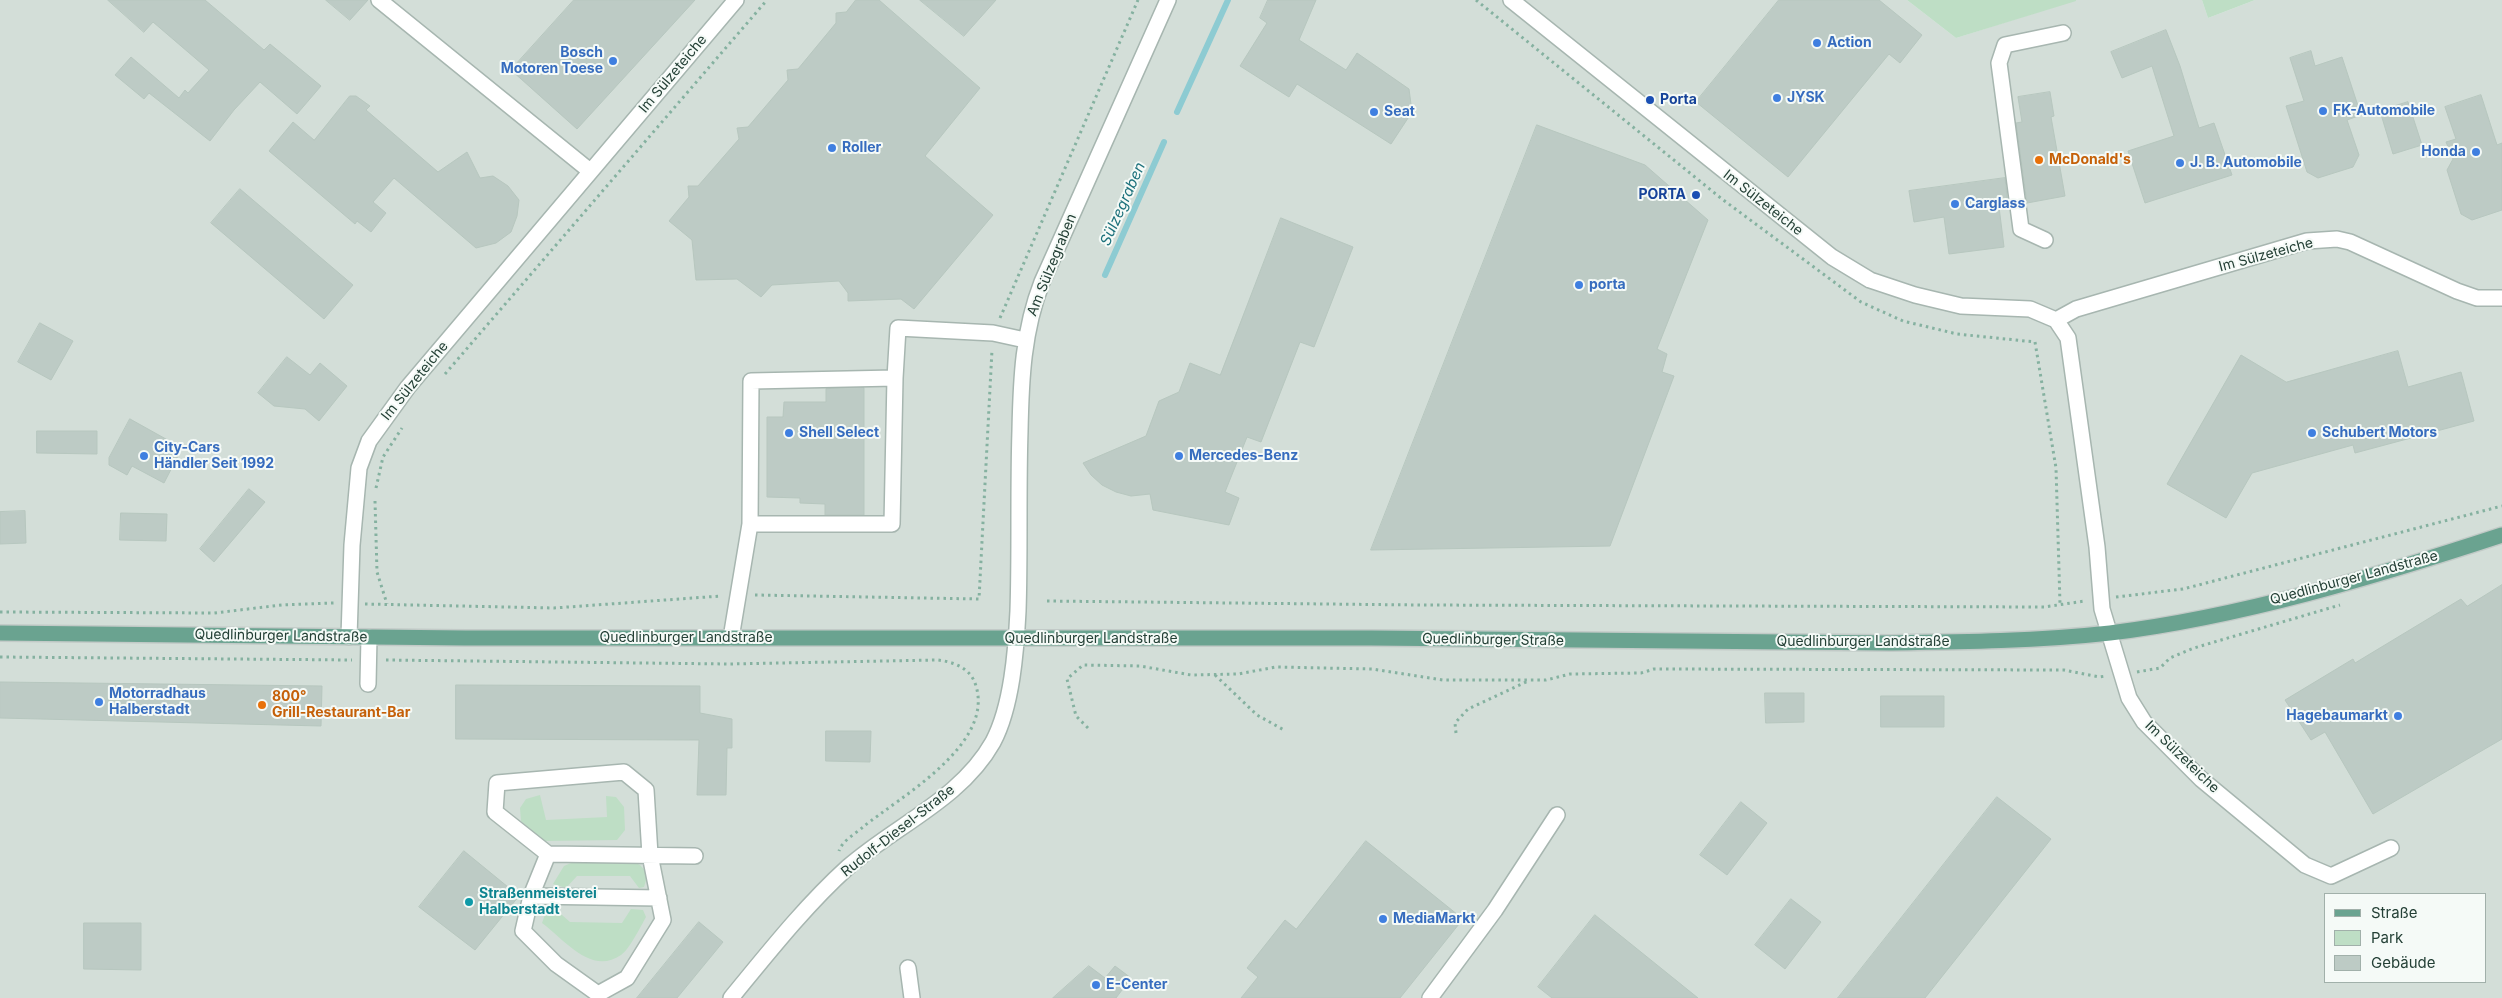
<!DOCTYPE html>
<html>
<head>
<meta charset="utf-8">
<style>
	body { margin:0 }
	#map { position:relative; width:2502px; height:998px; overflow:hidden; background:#e4eee9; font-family:Inter,sans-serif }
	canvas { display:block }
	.legend { position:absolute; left:2324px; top:893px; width:162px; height:90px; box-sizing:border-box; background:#f5faf7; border:1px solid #a1b0aa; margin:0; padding:6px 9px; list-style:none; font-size:15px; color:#244036 }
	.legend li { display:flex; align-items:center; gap:10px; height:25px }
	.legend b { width:25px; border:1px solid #a1b0aa }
</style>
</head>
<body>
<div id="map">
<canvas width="2502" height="998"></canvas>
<ul class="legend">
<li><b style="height:6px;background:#6aa390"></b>Straße</li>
<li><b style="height:14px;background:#bedec5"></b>Park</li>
<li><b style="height:14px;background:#bdcbc5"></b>Gebäude</li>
</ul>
</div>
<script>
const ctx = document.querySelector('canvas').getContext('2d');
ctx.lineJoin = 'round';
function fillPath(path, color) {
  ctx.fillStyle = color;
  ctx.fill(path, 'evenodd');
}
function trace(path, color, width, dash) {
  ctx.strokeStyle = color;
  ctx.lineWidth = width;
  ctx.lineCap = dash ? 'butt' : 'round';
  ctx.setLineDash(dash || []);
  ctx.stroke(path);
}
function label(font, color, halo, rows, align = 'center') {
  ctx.font = font + ' Inter,sans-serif';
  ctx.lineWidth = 4;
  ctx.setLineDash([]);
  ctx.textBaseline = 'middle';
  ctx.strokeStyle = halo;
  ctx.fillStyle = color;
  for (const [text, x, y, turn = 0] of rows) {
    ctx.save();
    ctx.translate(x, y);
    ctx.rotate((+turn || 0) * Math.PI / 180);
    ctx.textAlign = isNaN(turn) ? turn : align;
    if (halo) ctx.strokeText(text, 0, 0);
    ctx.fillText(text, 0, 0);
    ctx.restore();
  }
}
const built = new Path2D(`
	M0,0H1907L1956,38L2076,0H2202L2208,18L2255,0H2502V998H0ZM2326,894H2486V982H2326Z`);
const green = new Path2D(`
	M1907,0H2076V1L1956,38Z
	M2202,0H2255L2208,18Z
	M540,795L546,820L607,817L606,796L616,797L624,807L625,830L617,840L544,841L521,821L520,808L526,799Z
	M578,860H628L640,865L648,874L644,887L639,888L630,876H577L566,888L553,884L564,866Z
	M554,908L570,922L622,923L631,909L643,910L646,917C641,926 629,950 621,955C591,976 564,939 542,923L546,912Z`);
const stream = new Path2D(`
	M1177,112L1228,0
	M1105,275L1164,142`);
const building = new Path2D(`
	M108,0H205L264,50L270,44L321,86L297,114L260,82L234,110L210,141L149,93L144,99L115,75L131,57L179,98L185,90L188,93L209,70L153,22L144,32Z
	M326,0H368L350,20Z
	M574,0H695L577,129L511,70Z
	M856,0H879L980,88L925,156L993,215L914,309L901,299L848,301V293L839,281L772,285L761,297L737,279L696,280L692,240L669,221L689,197L688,186H698L739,139L737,128L748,127L788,80L787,70L798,69L836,23V13L846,12Z
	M920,0H996L964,36Z
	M1268,0H1316L1299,40L1346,70L1357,53L1409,89L1412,112L1391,144L1297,84L1289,97L1240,66L1267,23L1260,18Z
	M1779,0H1879L1922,35L1900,63L1889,54L1788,177L1696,102Z
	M2166,30L2180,66L2199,128L2214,123L2232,175L2145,203L2128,151L2174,136L2152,66L2122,78L2111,52Z
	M2311,51L2315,66L2342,57L2361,115L2347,120L2359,155L2353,167L2318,178L2307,172L2286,106L2304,101L2290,58Z
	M2050,92L2054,116L2051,117L2065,196L2027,203L2016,123L2022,122L2018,97Z
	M2481,95L2497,145L2502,143V210L2472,220L2461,214L2447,170L2453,159L2446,142L2456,139L2445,107Z
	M350,96H356L370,106L366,110L438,172L467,152L480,178L493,176L508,186L519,200L517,216L511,232L496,243L476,248L394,178L373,202L386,213L371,232L357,221L355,224L269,151L293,122L314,140Z
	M2408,102L2422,145L2393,154L2380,111Z
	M1537,125L1645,165L1708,220L1657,349L1667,354L1662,372L1674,376L1610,546L1371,550Z
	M2005,178L2008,206L1999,207L2004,247L1949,254L1944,217L1914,222L1909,191Z
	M240,189L353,285L324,319L211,223Z
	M1281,218L1353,247L1314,347L1300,342L1261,442L1247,437L1225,492L1239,498L1229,525L1153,510L1150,494L1131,496L1116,492L1102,485L1091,475L1083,463L1146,436L1159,401L1179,392L1190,363L1220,375Z
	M40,323L73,341L51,380L18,362Z
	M2398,351L2408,387L2461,372L2474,421L2355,453L2353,445L2252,473L2226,518L2167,484L2241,355L2286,382Z
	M287,357L310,375L320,363L347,386L319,421L305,409L274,406L258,393Z
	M864,388V515H825V504L800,503V498L767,497V417H783L784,402H826V389Z
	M130,419L182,448L164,483L132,466L127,475L109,465V458Z
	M37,431H97V454L37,453Z
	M249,489L265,502L214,562L200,549Z
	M25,511L26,543L0,544V512Z
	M121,513L167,514L166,541L120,540Z
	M2502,585V739L2373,814L2325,732L2311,740L2285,700L2353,659L2355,663L2461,599L2467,606Z
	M0,682L322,686L321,726L0,718Z
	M456,685L700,686V713L732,719V748H727L726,795H697L699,740L456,739Z
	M1765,693H1804V722L1766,723Z
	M1881,696H1944V727H1881Z
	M826,731H871L870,762L826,761Z
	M1997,797L2051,839L1925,998H1838Z
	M1741,802L1767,823L1727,875L1700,855Z
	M1366,841L1463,919L1400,998H1241L1258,977L1247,968L1285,920L1296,929Z
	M464,851L519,896L475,950L419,907Z
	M1791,899L1821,922L1785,969L1755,945Z
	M1595,915L1698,998H1552L1538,987Z
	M699,922L723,942L677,998H637Z
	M84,923H141V970L84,969Z
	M1089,966L1105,978L1115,966L1131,978L1116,998H1053Z`);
const path = new Path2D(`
	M1476,0L1722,199L1861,302L1903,321L1957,334L2035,342L2056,468L2060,604
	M1000,318L1138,0
	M445,374L767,0
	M376,488L383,457L402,428
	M375,501L377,572L387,604
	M755,595L979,599L992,350
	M2116,597L2183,589L2502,506
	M1047,601L1419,605L2044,607L2085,601
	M365,604L554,608L721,596
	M0,612L214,613L282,605L334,603
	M0,657L352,660
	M386,660L729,664L938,660C954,662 971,668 976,686C994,745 900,797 863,827C855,834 842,841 839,851
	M2137,672L2160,668L2170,658L2194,648L2340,605
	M1215,675L1257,715L1284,730
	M1088,728L1076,716L1067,679L1083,665L1140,666L1191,675L1238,674L1276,667L1372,669L1443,680H1546L1570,674L1641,673L1654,669L2064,670L2099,677L2106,676
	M1456,733L1455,723L1468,709L1528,681`);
const minor = new Path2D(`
	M379,0L590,171
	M1511,0L1832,257L1870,280L1915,295L1961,306L2030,309L2056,320L2068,338L2097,547L2102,609L2129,698L2144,722L2201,779L2305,865L2331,876L2391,848
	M2045,240L2021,229L1999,63L2005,45L2063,33
	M2056,320L2076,309L2307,241L2337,239L2350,242L2457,291L2477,298H2502
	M750,524H892L895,378
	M349,637L352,545L359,468L369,441L408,387L736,0
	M731,638L750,524L751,381L895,378L898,328L993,333L1025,340
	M368,684L369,637
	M548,854L531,896L523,931L556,964L598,994L627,978L663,920L650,855L646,790L624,772L497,783L495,812L548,854L695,856
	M531,896L659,898
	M908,968L912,998
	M731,998C768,953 805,906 848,867C896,825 961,799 993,742C1012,706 1016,651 1018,611C1020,551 1018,491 1020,431C1021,379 1023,331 1042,282L1168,0
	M1430,998L1495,910L1557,815`);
const major = new Path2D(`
	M0,633L465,638H1371L1891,643C1964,642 2038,641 2110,633C2241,617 2377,576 2502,535`);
const markers = [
	[1817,43,5,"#3f7fe0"],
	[613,61,5,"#3f7fe0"],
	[1777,98,5,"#3f7fe0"],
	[1650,100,5,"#1a4fb4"],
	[2323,111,5,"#3f7fe0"],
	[1374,112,5,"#3f7fe0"],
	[832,148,5,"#3f7fe0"],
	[2476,152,5,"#3f7fe0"],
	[2039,160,5,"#e8710a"],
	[2180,163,5,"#3f7fe0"],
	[1696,195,5,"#1a4fb4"],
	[1955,204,5,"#3f7fe0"],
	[1579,285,5,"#3f7fe0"],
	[789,433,5,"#3f7fe0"],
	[2312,433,5,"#3f7fe0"],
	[144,456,5,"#3f7fe0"],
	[1179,456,5,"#3f7fe0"],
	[99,702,5,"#3f7fe0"],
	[262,705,5,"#e8710a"],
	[2398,716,5,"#3f7fe0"],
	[469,902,5,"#0f9aa8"],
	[1383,919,5,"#3f7fe0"],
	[1096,985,5,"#3f7fe0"]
];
const shopNames = [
	["Action",1827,43],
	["Bosch",603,53,"right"],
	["Motoren Toese",603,69,"right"],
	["JYSK",1787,98],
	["FK-Automobile",2333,111],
	["Seat",1384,112],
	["Roller",842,148],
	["Honda",2466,152,"right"],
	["J. B. Automobile",2190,163],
	["Carglass",1965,204],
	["porta",1589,285],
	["Shell Select",799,433],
	["Schubert Motors",2322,433],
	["City-Cars",154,448],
	["Händler Seit 1992",154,464],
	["Mercedes-Benz",1189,456],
	["Motorradhaus",109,694],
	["Halberstadt",109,710],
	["Hagebaumarkt",2388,716,"right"],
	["MediaMarkt",1393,919],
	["E-Center",1106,985]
];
const streetNames = [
	["Im Sülzeteiche",673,74,-50],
	["Im Sülzeteiche",1763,203,38],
	["Im Sülzeteiche",2266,255,-15],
	["Am Sülzegraben",1052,265,-68],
	["Im Sülzeteiche",415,381,-51],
	["Quedlinburger Landstraße",2354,578,-15],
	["Quedlinburger Landstraße",281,636,1],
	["Quedlinburger Landstraße",686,638],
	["Quedlinburger Landstraße",1091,639],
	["Quedlinburger Straße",1493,640,1],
	["Quedlinburger Landstraße",1863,642],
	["Im Sülzeteiche",2182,757,44],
	["Rudolf-Diesel-Straße",898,831,-38]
];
const transitNames = [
	["Porta",1660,100],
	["PORTA",1686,195,"right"]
];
const foodNames = [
	["McDonald's",2049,160],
	["800°",272,697],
	["Grill-Restaurant-Bar",272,713]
];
const cultureNames = [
	["Straßenmeisterei",479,894],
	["Halberstadt",479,910]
];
const waterNames = [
	["Sülzegraben",1123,204,-66]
];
fillPath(built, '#d3ded8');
fillPath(green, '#bedec5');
trace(stream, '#8dcbd2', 6);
fillPath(building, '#bdcbc5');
trace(building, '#b7c7bf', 1);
trace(minor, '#a7b6b0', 18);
trace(major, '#c2cac7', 18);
trace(path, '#85b1a0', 3, [2.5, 4]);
trace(minor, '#fff', 15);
trace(major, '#6aa390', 15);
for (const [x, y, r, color] of markers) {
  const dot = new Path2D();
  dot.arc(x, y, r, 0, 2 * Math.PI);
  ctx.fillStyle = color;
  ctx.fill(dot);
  trace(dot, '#f5faf7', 2);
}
label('bold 14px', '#366cbe', '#f5faf7', shopNames, 'left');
label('14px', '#244036', '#f5faf7', streetNames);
label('bold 14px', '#164399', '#f5faf7', transitNames, 'left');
label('bold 14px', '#c56008', '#f5faf7', foodNames, 'left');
label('bold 14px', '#0d838f', '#f5faf7', cultureNames, 'left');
label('italic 15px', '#1e727c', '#f5faf7', waterNames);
</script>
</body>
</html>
